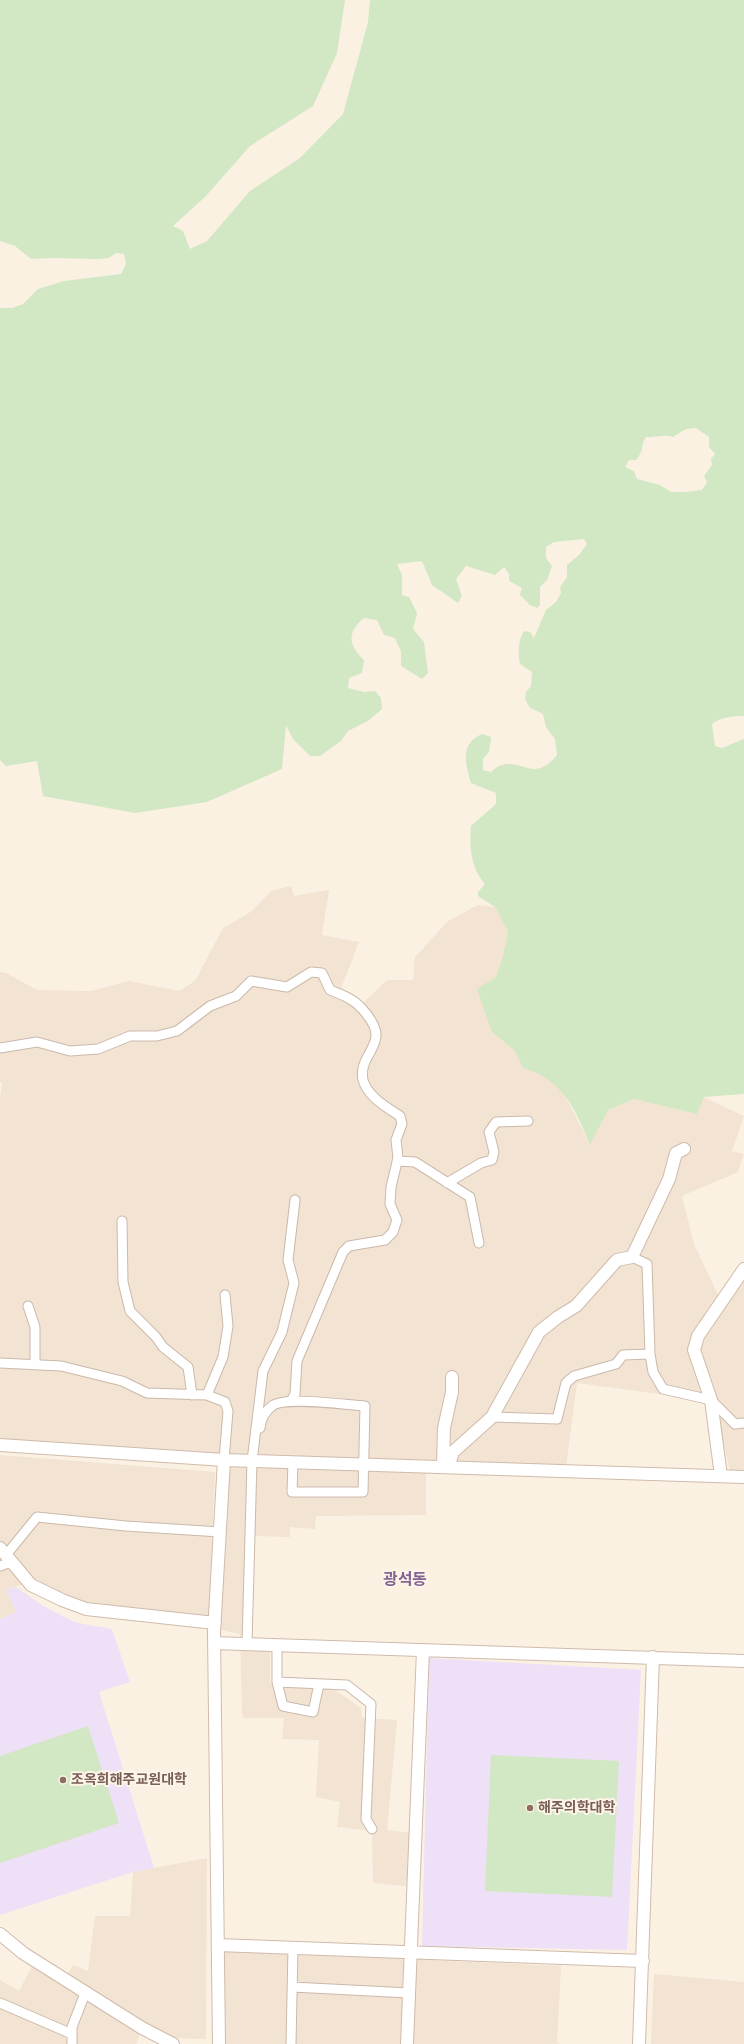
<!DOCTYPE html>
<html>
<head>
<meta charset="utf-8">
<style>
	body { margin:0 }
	canvas { display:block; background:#fbf1e3 }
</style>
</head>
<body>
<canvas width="744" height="2044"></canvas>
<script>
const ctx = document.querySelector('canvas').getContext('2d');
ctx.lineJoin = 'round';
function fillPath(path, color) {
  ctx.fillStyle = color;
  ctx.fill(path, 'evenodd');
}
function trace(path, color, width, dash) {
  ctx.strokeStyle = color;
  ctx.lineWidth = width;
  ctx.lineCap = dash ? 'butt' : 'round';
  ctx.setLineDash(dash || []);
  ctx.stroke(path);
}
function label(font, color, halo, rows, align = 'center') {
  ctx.font = font + ' "Public Sans","Noto Sans KR",sans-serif';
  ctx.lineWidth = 4;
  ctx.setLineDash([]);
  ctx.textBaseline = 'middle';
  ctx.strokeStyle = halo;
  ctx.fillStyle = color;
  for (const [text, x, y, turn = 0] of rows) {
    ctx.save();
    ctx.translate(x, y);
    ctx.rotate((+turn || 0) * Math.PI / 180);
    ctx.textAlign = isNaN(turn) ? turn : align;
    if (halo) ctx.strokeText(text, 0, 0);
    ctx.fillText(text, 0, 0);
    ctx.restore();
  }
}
const residential = new Path2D(`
	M291,886L294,896L329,890L322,935L359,942L340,991L361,1005L387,980H413L415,957L448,921L478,905L495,907L508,931L503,956L496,977L492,1032L514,1050L523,1068L538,1072L559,1087L569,1103L590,1145L608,1110L634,1099L697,1114L703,1097L744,1116L732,1151L744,1154L738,1172L682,1196L694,1244L723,1305L744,1274V1471H730L713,1401L577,1383L566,1467L426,1466V1515L316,1516L315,1529L290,1527V1537L255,1536L248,1641H270V1683L333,1689L361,1708L362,1718L397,1720L387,1830L411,1833L406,1886L373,1883L372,1831L337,1827L340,1802L316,1797L319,1740L282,1739L284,1718H243L242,1710L240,1634L221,1630L226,1469L216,1457L0,1441V1097L2,1083L0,1082V972L6,973L37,990L91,991L129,981L179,991L195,981L223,928L252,911L271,891Z
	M0,1455L215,1472L209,1617L87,1604L34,1582L6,1589L16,1612L0,1619Z
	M207,1858L206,2039L169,2038L67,1975L73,1965L88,1971L95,1916H130L133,1872Z
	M226,1951L561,1966L557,2043L562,2044H222V1955Z
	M32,1966L140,2034L136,2044H0V1980L19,1991Z
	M654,1974L744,1982V2044H651Z`);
const education = new Path2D(`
	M16,1587L43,1606L77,1623L112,1629L130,1682L99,1692L154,1868L133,1872L0,1915V1619L16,1612L6,1589Z
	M429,1658L641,1670L627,1950L422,1946Z`);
const green = new Path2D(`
	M0,0H345L337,53L313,106L250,146L206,196L173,226L183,231L190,249L207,241L250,191L300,158L343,114L368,22L370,0H744V716C734,716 720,717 712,724L715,746L722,748L744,739V1094L704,1097L697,1114L634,1099L608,1110L590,1145C575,1109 564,1080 523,1068L514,1050L492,1032L477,989L496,977L503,956L508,931L495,907L478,896V892L485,884C471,868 469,847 471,826L496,804V793L471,783C465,762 460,744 482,734L491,737L489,752L483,759V770L491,772C494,769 498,766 502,765C523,759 534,783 557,755L555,739L546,727L543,714L530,708L525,699L526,692L531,686L532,672L520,664C518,653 518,640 524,631L530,632L534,638L546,610L556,602L561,593L560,587L567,577V565L579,555L587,544L584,539L554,542L546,547V558L552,566L547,580L540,587V605L537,608L530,605L520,595L522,588L509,581V574L504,567L495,575L466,566L456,579L462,596L458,603L432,585L422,561L397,564L402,575V595L409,597L417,613L413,629L424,642L428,673L422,679L401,666V652L395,638L384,635L377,620L364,618C347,632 348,645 364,660L362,673L349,678L348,688L364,692L375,691L381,698L382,709L368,721L348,731L341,741L320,756H310L293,739L286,725L282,769L207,802L135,813L43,796L37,761L6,766L0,760V308H12L23,304L38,289L64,281L121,274L126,264L124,254L116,253L109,258L98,259L50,258L31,259L15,246L0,241ZM696,428L709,437V447L715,454L711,459L712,465L704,476L707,482L702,490L685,492H671L660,485L637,479L634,471L625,467L629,460H636C645,450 640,445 646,437C656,438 663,434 673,437L686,429Z
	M88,1726L119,1823L0,1863V1756Z
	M491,1755L619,1761L612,1897L485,1891Z`);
const street = new Path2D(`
	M0,1048L37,1042L70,1051L98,1049L130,1036H157L177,1031L210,1006L236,996L251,981L287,987L311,972L322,973L330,990C337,993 344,995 350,999C360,1004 377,1024 376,1036C375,1051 359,1061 363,1080C368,1097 386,1107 400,1116L402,1124L396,1140L398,1158L391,1187L390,1204L397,1220L393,1232L385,1240L349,1246L343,1252L297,1361L295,1394L291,1401
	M397,1161L415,1162L470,1197L479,1243
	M447,1183L481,1163L492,1160L494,1152L489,1132L496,1122L528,1121
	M122,1221L123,1282L130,1311L156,1337L163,1347L188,1367L192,1395
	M632,1257L647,1264L650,1354L653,1372L663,1389L711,1400L735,1424L744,1423
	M28,1306L35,1327V1364
	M0,1363L61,1366L122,1381L147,1393L207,1395L225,1402L228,1411L224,1460
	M207,1395L223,1357L228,1326L225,1295
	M492,1417L557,1419L566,1383L574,1376L616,1364L623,1355L650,1354
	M260,1428C261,1420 265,1411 272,1406C285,1396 346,1405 365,1406L363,1492H292L293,1462
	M6,1555L37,1517L126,1526L220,1532
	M0,1566L11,1562
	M247,1644L252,1461L263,1371L282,1332L294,1283L288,1260L295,1200
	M277,1645V1682L347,1685L371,1704L366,1819L372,1829
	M277,1682L283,1706L313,1712L319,1684
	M292,1987L409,1993
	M0,2003L72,2034
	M72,2044V2027L86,1991
	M291,2044L293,1948`);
const secondary = new Path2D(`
	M0,1445L224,1460L744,1477
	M443,1467L444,1428L452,1392V1377
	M448,1467L453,1452L492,1417L539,1332L558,1317L576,1306L617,1260L632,1257L669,1179L676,1153L684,1149
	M721,1476L711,1400L694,1350L698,1336L744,1269
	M0,1548L31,1585L62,1600L86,1609L215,1623
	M214,1643L744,1661
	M0,1934L23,1953L142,2028L173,2044
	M218,1945L643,1961
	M219,2044L214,1632L224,1460
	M407,2044L423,1650
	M639,2044L653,1657`);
const markers = [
	[63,1780,4,"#8d6e63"],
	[530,1808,4,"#8d6e63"]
];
const educationNames = [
	["조옥희해주교원대학",71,1780],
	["해주의학대학",538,1808]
];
const quarterNames = [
	["광석동",405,1580]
];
fillPath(residential, '#f2e3d2');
fillPath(education, '#eee0f7');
fillPath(green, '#d2e7c3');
trace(street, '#cbb9aa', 11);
trace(secondary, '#d0bbab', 14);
trace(street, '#fff', 9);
trace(secondary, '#fff', 12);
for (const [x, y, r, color] of markers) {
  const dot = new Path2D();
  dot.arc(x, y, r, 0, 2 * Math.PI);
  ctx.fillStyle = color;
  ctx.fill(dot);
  trace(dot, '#fef5e9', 1.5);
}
label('bold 14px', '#785e54', '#fef5e9', educationNames, 'left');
label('bold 16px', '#846694', '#fef5e9', quarterNames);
</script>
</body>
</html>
